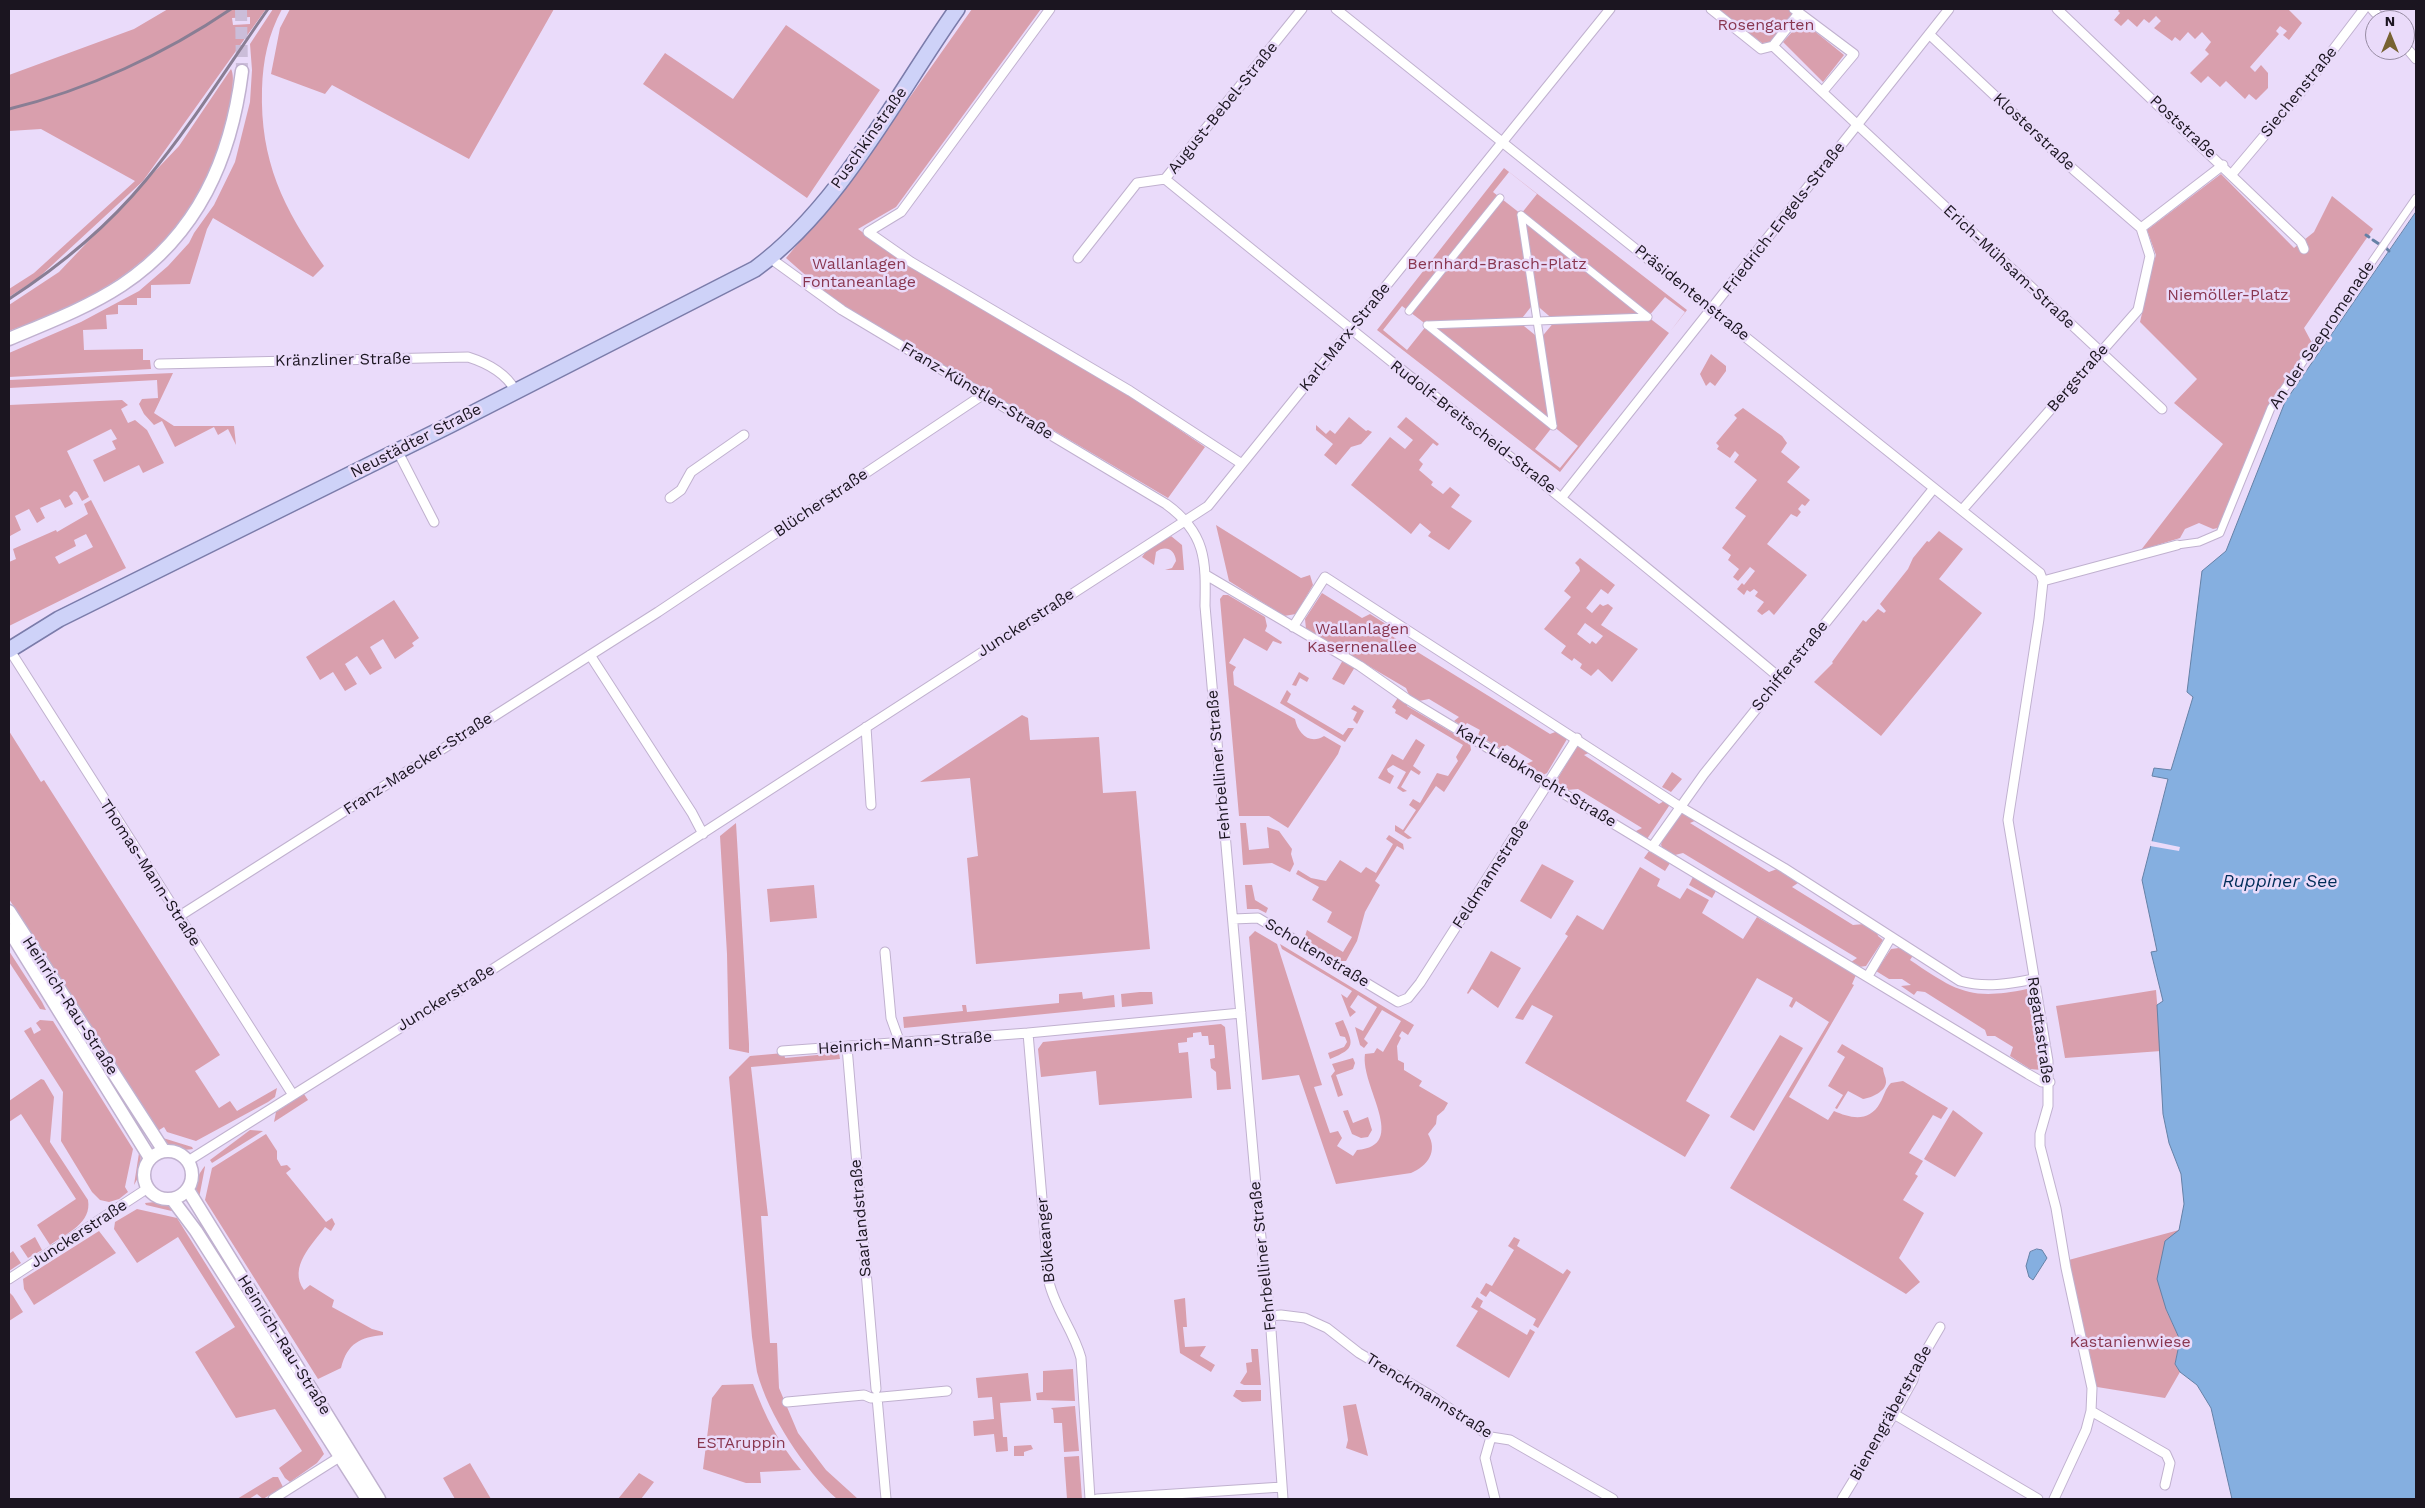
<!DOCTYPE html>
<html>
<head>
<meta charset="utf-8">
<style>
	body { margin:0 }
	#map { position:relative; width:2425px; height:1508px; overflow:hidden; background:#eadbfa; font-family:"Work Sans",sans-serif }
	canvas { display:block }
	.frame { position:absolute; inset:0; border:10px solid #1b1520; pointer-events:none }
	.north { position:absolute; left:2365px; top:10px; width:50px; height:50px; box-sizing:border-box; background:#eadbfa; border:1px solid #978ca3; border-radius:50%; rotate:0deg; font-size:14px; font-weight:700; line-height:20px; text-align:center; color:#1b1520 }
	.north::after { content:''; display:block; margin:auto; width:18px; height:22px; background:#776232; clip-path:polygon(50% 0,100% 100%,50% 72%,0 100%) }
</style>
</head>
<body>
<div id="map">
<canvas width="2425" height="1508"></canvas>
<div class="frame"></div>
<div class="north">N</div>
</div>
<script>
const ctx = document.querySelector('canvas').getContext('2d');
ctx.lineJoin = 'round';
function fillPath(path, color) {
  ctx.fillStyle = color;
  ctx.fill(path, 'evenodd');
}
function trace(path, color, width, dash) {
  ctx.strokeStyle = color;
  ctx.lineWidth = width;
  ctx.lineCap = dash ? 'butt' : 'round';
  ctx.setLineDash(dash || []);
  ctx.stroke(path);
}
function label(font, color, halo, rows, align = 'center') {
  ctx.font = font + ' "Work Sans",sans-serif';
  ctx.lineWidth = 5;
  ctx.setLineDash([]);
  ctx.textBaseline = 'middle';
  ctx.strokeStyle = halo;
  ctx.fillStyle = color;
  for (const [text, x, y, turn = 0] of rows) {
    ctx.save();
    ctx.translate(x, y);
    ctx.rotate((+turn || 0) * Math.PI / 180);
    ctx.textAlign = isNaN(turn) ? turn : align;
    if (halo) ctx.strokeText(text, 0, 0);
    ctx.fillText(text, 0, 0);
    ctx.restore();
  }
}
const green = new Path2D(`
	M168,9H266L143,181L37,279L9,297V289L34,273L135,181L41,129L9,131V75L134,29ZM250,17V24L233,25L232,18Z
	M273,9H282C268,35 263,60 262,89C260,161 283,208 324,266L313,277L213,218L207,229L190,284L151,285V298H137V305H118V314L106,315L107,329L83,330L84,350L143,349V360H150L151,369L9,377V353L81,322L139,291L168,266L189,243L194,233L214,205L235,162L250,102L252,70L250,44Z
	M290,9H554L469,159L332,85L325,94L271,74L280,28Z
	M972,9H1041L896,207L858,229L910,266L1121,390L1205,447L1168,498L836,302L786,258L855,175Z
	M1716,9H1790L1796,14L1774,42L1762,43L1753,36L1751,38Z
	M2120,9H2288L2302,23L2289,40L2283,35L2287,31L2280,26L2276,31L2279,34L2250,67L2255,72L2261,65L2268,73V88L2256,100L2249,94L2245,99L2226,81L2220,87L2208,76L2201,83L2190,73L2209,54L2205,50L2211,42L2202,32L2195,39L2188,32L2180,41L2175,37L2172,41L2154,28L2161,21L2156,16L2149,23L2144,19L2137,27L2128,19L2121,26L2114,20L2120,13L2118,11Z
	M1802,21L1844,55L1823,82L1783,42Z
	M786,25L880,90L807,198L643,84L665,53L733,99Z
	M231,69C236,77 230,106 228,117C226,136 217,154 210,171C170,259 97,300 9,331V305L59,272L179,146Z
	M1504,168L1687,310L1560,472L1377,330ZM1509,172L1537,194L1521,214L1493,192ZM1665,297L1685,312L1669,333L1648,317ZM1534,303L1555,321L1540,339L1519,322ZM1402,306L1427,325L1407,350L1383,330ZM1553,426L1578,446L1560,468L1535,449Z
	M2221,174L2294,248L2314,232L2332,196L2373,229L2304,328L2312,343L2270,402L2218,528L2213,529L2199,523L2185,529L2180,538L2141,550L2223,444L2174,403L2197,379L2140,322L2147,292V282L2156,255L2147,230Z
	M1711,354L1726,366V371L1715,386L1710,382L1706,386L1700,374Z
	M173,373L154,413L174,426H234L236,445L228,429L218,435L214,427L175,447L162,421L154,425L144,414L139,404L142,399L158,398L157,380L9,388V380Z
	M122,400L128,405L121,409L128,423L135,420L147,430L164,463L143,473L139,465L104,482L93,460L116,449L112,441L117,439L111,429L67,451L89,497L82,501L77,492L74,491L69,496L73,504L65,508L60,499L40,508L45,518L37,523L29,509L15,516L21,530L10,536L9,405Z
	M1743,408L1782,436L1787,443L1781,452L1800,467L1787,482L1810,500L1805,506L1802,504L1798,509L1801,512L1797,517L1791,514L1767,544L1807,575L1774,615L1769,610L1762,615L1757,611L1764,602L1755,596L1758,592L1754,589L1750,592L1747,590L1744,595L1737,589L1742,583L1744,585L1755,571L1750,567L1738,581L1733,577L1739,569L1728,560L1731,555L1722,548L1746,516L1735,508L1757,480L1734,462L1739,455L1735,451L1730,458L1717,449L1719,446L1716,443L1737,418L1734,415Z
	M1349,417L1366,431L1368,430L1372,432L1361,444L1351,447L1336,465L1324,455L1333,444L1316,430V425L1326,434L1330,430L1335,434Z
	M1406,417L1439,444L1437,446L1433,443L1419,460L1423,464L1419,470L1433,482L1431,485L1443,494L1450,487L1460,495L1451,507L1472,521L1449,550L1428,536L1431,532L1420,523L1411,534L1351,485L1390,437L1405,449L1413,440L1397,427Z
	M91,500L126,568L9,626V562L16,559L13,549L56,530L57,532L88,514L84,504ZM86,534L93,547L59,564L55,557L76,546L74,540Z
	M1216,525L1301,578L1310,575L1313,585L1296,614L1284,616L1229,581Z
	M1939,531L1963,549L1939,579L1982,613L1881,736L1814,682L1833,663L1832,662L1863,620L1866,622L1878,609L1884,613L1886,611L1880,604L1908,569L1913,558L1927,541L1929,542Z
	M1171,536L1182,545L1184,570H1165L1172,568L1176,561C1175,549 1165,545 1156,552L1154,565L1142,557L1147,550Z
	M1580,558L1615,585L1608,594L1601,589L1586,608L1592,613L1600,604L1603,606L1608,604L1613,608L1601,625L1638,649L1612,682L1598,669L1591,676L1580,668L1582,664L1574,658L1572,661L1561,653L1566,646L1544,629L1571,597L1564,591L1580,571L1579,567L1575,563ZM1585,623L1603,636L1596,644L1592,641L1590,644L1577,634Z
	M1322,593L1362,618L1370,614L1389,626L1382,630L1550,734L1558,731L1567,739L1547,773L1543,775L1526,764L1533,761L1507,745L1501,749L1478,735L1480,730L1467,723L1464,727L1454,721L1459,717L1429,699L1419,701L1409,695L1406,688L1306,629L1305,619Z
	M1223,595H1228L1265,617L1267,626L1265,631L1282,642L1281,644L1273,641L1267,651L1244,638L1229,663L1236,667L1233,672L1234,685L1295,719C1298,734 1310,745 1324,736L1341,746L1338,754L1288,828L1269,816H1239L1220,599Z
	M394,600L419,638L412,643L414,646L395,659L383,639L370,647L382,668L370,675L357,656L345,664L357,684L345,691L333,672L320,680L306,657Z
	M1343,660L1355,667L1344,685L1332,679Z
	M1299,672L1309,678L1307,682L1300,678L1296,686L1292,685Z
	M1287,690L1291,694L1287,702L1343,735L1348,728H1354L1345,742L1280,703Z
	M1399,696L1408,702L1407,706L1470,743L1471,750L1444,792L1436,786L1404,832L1412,838L1408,839L1395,831V825L1403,830L1416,810L1409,805L1413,799L1420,803L1437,773L1448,776L1458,761L1456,757L1463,745L1411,714L1407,720L1395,713L1396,710L1392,707Z
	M1354,705L1364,711L1357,724L1353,720L1357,712L1351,709Z
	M1022,715L1028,718L1030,740L1099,737L1103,793L1136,791L1150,949L976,964L967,858L978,856L970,778L920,782Z
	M9,731L41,782L44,780L220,1055L195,1071L219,1108L230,1101L237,1111L277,1088L275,1097L268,1102L196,1141L167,1132L164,1127L156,1132L9,899Z
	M1416,739L1425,745L1413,766L1421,772L1419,775L1411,770L1401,787L1407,791L1403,792L1397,788L1406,772L1393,765L1387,769L1388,772L1394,776L1390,784L1378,778L1392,754L1403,760Z
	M1578,744L1591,752L1584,755L1659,804L1666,800L1669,802V806L1647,839L1634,832L1642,828L1578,789L1567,790L1559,785L1558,778Z
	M1672,772L1682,779L1671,792L1662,787Z
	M1682,813L1697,820L1690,823L1769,872L1777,869L1798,883L1792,887L1853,925L1864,924L1877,932L1878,936L1883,940L1866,966L1859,967L1851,962L1857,958L1683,853L1675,855L1664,850L1661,845L1662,841L1677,815Z
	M736,823L749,1044V1053L729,1049L727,954L720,836Z
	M1240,823H1246L1249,850L1269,848L1267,827L1279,831L1292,849L1291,854L1294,864L1290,872L1272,863L1243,865Z
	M1389,835L1403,844L1404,850L1397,846L1375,881L1380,885L1365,912L1357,941L1346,961H1339L1304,939L1307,930L1343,952L1352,937L1327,922L1332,912L1312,900L1319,887L1296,874L1298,870L1311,878L1326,881L1340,860L1361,873L1366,867L1376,873L1393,844L1386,839Z
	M1649,851L1670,863L1665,871L1644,858Z
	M1542,864L1574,881L1551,919L1520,901Z
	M1640,867L1660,879L1657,886L1680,899L1687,888L1709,900L1702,913L1743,939L1757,917L1856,975L1852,984L1854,985L1789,1097L1828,1120L1834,1111C1850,1118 1869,1123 1880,1103C1884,1096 1885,1089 1891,1083L1903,1081L1948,1108L1941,1119L1933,1115L1909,1153L1923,1161L1915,1174L1918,1176L1903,1200L1924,1213L1899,1258L1920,1282L1906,1294L1730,1188L1829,1022L1796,1001L1792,1008L1789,1006L1793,998L1757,978L1686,1101L1710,1115L1685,1157L1525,1063L1553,1016L1532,1005L1523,1020L1515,1018L1568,936L1565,934L1577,915L1603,930Z
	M1693,877L1716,891L1712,898L1689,885Z
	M814,885L817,918L770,922L767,889Z
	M1245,885H1252L1255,900L1268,908L1266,913L1258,909H1247Z
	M1255,931L1277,944L1322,1085L1314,1087L1330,1133L1338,1131L1342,1138L1337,1146L1353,1156L1357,1150C1410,1146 1360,1086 1365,1054L1374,1053L1377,1048L1383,1052L1401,1021L1382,1010L1364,1039L1368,1043L1364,1048L1360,1045L1355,1027L1363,1031L1377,1007L1358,995L1350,1007L1356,1012L1350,1017L1341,994L1347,998L1352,991L1282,949L1280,944L1414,1025L1408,1035L1402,1031L1399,1036L1401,1038L1397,1046L1398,1060L1404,1063V1070L1422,1081L1419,1086L1448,1103L1444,1110L1437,1116L1436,1124L1428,1134C1438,1151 1428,1166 1411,1173L1336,1184L1299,1075L1262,1080L1249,937Z
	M1899,948L1914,954L1910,960C1956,991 1970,1001 2027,989L2041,1070L2030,1069L2010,1056L2013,1047L1995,1036H1987L1985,1030L1925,992L1917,991L1914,995L1901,986L1911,985L1902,979H1889L1876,971L1891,949Z
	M9,951L42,1002L46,1010L40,1009L9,962Z
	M1491,951L1521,968L1498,1008L1472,989L1468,994L1467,993Z
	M2156,990L2161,1051L2065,1058L2056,1006Z
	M1082,992L1083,999L1114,995L1115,1007L904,1028L903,1017L963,1011L962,1005H966L967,1012L1059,1003V994Z
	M1140,992H1152L1153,1004L1122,1007L1121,994Z
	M40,1020L53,1021L133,1149L125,1187L128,1192L119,1199L109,1202L100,1200L92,1192L61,1141L63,1092L24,1031L31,1027L34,1034L41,1030L36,1023Z
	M1343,1020C1353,1044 1357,1048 1330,1059L1328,1053L1344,1047L1347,1042L1345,1037L1340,1036L1335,1023Z
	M1221,1024L1225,1027L1231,1089L1217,1090L1216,1072L1211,1068L1210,1059L1215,1058L1214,1045H1209L1208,1036H1202L1201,1032L1193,1033V1037L1187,1038V1042L1178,1043L1179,1053L1188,1052L1192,1098L1099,1105L1096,1071L1041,1077L1038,1049L1043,1042Z
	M1780,1035L1803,1048L1754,1131L1730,1117Z
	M1842,1044L1883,1068C1883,1073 1886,1077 1886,1081C1887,1091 1871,1098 1863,1099L1848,1091L1837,1109L1835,1108L1843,1095L1828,1086L1845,1057L1837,1052Z
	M784,1053L785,1058L839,1053L840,1059L751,1067L768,1216H761L770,1343H777L779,1388L798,1433L826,1470L858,1499H837C805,1471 768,1414 757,1372C755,1361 754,1349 752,1337L729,1077L750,1056Z
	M1353,1058L1355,1063L1353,1069L1336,1075L1343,1095L1338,1097L1331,1076L1335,1071L1332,1064Z
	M41,1079L44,1080L54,1097L50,1142L88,1200C92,1223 67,1233 50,1245L37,1225L76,1199L21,1114L9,1122V1101Z
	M304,1094L308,1100L274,1122L276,1112Z
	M1348,1110L1353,1123L1368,1117L1372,1130L1368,1137L1361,1138L1352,1134L1343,1111Z
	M1953,1110L1983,1133L1955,1177L1924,1159Z
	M250,1130L263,1131L212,1163L210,1160Z
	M266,1134L277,1151V1159L281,1166L287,1165L291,1169L286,1173L326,1222L332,1218L335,1224L331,1231L325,1227C312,1245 288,1267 304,1290L310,1285L334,1300L332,1307L372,1329L383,1332V1335C361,1337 347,1343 341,1368L318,1379L205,1200L212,1168Z
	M163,1138L192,1147L193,1149C181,1151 170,1149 163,1138Z
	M141,1151L140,1174L134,1185L139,1153Z
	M205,1166V1167L199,1198C191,1189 198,1174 205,1166Z
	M155,1202L173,1207L176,1212L146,1205L145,1203Z
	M137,1209L177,1218L321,1448L324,1454L317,1463L290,1482L285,1478L279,1468L302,1451L275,1409L236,1418L195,1352L235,1327L178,1237L137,1263L114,1229L115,1222Z
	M2179,1230L2166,1309L2180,1340L2175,1364L2180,1372L2165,1398L2091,1386L2065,1261Z
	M99,1231L116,1253L34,1305L24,1289L23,1279Z
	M35,1237L42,1250L28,1258L20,1246Z
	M1514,1237L1520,1240L1517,1246L1563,1274L1567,1269L1571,1272L1538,1328L1533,1325L1536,1319L1490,1291L1486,1297L1480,1293L1486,1283L1492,1286L1514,1250L1508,1246Z
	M13,1251L21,1263L9,1271V1254Z
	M9,1292L13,1296L23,1312L9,1321Z
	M1477,1297L1483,1301L1480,1307L1527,1335L1530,1329L1535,1332L1509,1378L1456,1346L1478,1311L1471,1307Z
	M1185,1298L1187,1327H1183L1185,1347L1206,1346L1200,1356L1215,1365L1211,1372L1180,1353L1174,1300Z
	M1251,1349H1258L1261,1385H1244L1240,1383L1247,1372L1246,1363L1252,1362Z
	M1073,1369L1075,1401L1037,1400L1036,1393L1043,1392V1371Z
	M1028,1373L1031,1401L1000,1403L1003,1437H1007L1008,1451L996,1452L994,1434L974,1436L973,1421L994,1419L992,1397L978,1398L976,1378Z
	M753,1384C765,1416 779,1444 801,1470L760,1472L761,1483H746L703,1469L712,1398L722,1385Z
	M1236,1390H1261V1401L1242,1402L1233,1396Z
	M1356,1404L1368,1456L1346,1448L1348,1440L1343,1406Z
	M1075,1406L1079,1451L1064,1452L1062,1423H1054L1053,1410L1051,1408Z
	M1031,1445L1033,1449L1024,1452V1456H1014V1446Z
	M1079,1456L1082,1499H1067L1064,1457Z
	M470,1463L491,1499H455L443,1478Z
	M639,1473L654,1482L641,1499H618Z
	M273,1477H278L283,1487L263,1499L257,1494L249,1499H237Z`);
const water = new Path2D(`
	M2416,212V1499H2232L2211,1408L2197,1385L2180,1372L2175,1364L2180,1340L2166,1309L2157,1279L2165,1241L2179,1230L2184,1204L2181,1174L2169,1143L2163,1114L2157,1005L2163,1001L2151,952L2157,951L2142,880L2168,779L2152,776L2154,768L2171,770L2193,697L2187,692L2202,571L2226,551L2285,402Z
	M2037,1249L2042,1250L2047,1258L2033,1280L2029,1277L2026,1266L2030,1252Z`);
const pier = new Path2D(`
	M2151,841L2180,847L2179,851L2150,846Z`);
const stream = new Path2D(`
	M2366,235L2369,237
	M2373,240L2379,244
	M2386,248L2389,251`);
const secondaryTunnel = new Path2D(`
	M241,9L242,71`);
const pedestrian = new Path2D(`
	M1521,215L1553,426
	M1521,215L1648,317
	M1409,311L1500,198
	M1427,325L1648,317
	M1427,325L1553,426
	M2177,545L2199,542L2220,533L2271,408L2416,198`);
const minor = new Path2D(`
	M1050,9L901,212L868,232L911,262L1130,391L1242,464
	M1336,9L2040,573L2043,581L2039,619L2008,820L2048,1061V1106L2040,1134V1146L2056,1208L2066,1268L2092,1388L2091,1411L2086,1430L2054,1499
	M1711,9L1761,49L1773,46L2162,409
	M1794,9L1854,54L1823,91
	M2057,9L2301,242L2304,249
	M2372,9L2382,20
	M1929,34L2074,170L2141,228
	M1773,46L1799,13
	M2405,46L2416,59
	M2232,174L2301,92L2364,9
	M1165,179C1370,346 1578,508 1780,678
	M2141,228L2223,165
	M770,258L842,310L1166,504C1206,533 1206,560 1205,606L1259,1220L1270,1316L1283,1499
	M1078,258L1137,183L1165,179L1302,9
	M159,364L468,357C487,363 505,372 515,390
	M397,450L434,522
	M1562,497L1949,9
	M670,498L681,490L691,472L744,435
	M1962,510L2138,310L2150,256L2141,228
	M1206,575L1360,666L1407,699L2028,1074L2042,1082H2050
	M2043,581L2177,545
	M1293,627L1325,577L1679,806L1784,868L1960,981C1985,988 2009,984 2034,979
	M9,649L293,1095
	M590,655L692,813L703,834
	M866,727L871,805
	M1652,847L1704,774L1934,488
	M178,917L658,612L984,394
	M1233,919L1258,918L1398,1002L1408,998L1420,983L1577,738
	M885,952L891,1018L900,1043
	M1868,976L1891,937
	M1028,1033L1049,1282C1055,1309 1074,1331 1081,1358L1090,1499
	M847,1047L876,1389
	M782,1051L1028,1033L1241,1013
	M188,1161L459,991L1208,506L1610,9
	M9,1279L148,1188
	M1270,1316L1281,1315L1305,1318L1327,1328L1359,1353L1430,1395L1491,1437L1510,1440L1613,1499
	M877,1397L886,1499
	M787,1402L864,1395L871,1398L947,1391
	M2091,1411L2166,1454L2170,1463L2165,1485
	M1894,1414L2038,1499
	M1491,1437L1485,1458L1495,1499
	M273,1499L341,1456
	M1097,1499L1282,1487
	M1842,1499L1894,1414L1913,1380L1916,1368L1940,1327`);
const secondary = new Path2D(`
	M9,339C47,323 87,308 122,285C198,234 231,159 242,71
	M9,911L164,1151
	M9,930L150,1158
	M144 1175a24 24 0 1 1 48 0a24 24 0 1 1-48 0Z
	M188,1190L379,1499
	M172,1199L196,1231L367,1499`);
const primary = new Path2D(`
	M9,650L59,619L450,425L755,269C841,206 896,95 957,9`);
const rail = new Path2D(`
	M9,109C87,90 165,54 231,9
	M9,299C60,266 107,227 146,180C191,126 228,66 268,9`);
const parkNames = [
	["Rosengarten",1766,25],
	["Wallanlagen",859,264],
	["Fontaneanlage",859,282],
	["Bernhard-Brasch-Platz",1497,264],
	["Niemöller-Platz",2228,295],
	["Wallanlagen",1362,629],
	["Kasernenallee",1362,647],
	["Kastanienwiese",2130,1342],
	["ESTAruppin",741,1443]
];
const streetNames = [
	["Siechenstraße",2299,92,-51],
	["August-Bebel-Straße",1223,108,-51],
	["Poststraße",2183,127,43],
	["Klosterstraße",2034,132,43],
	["Puschkinstraße",869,138,-55],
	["Friedrich-Engels-Straße",1784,218,-52],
	["Erich-Mühsam-Straße",2009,267,43],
	["Präsidentenstraße",1692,293,39],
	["An der Seepromenade",2322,335,-56],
	["Karl-Marx-Straße",1345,337,-51],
	["Kränzliner Straße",343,360,-1],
	["Bergstraße",2078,378,-49],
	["Franz-Künstler-Straße",977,391,31],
	["Rudolf-Breitscheid-Straße",1473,427,38],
	["Neustädter Straße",416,441,-27],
	["Blücherstraße",821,503,-34],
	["Junckerstraße",1026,623,-33],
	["Schifferstraße",1790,666,-51],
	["Franz-Maecker-Straße",418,764,-33],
	["Fehrbelliner Straße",1219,765,-95],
	["Karl-Liebknecht-Straße",1536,776,31],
	["Thomas-Mann-Straße",150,873,57],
	["Feldmannstraße",1491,874,-57],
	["Scholtenstraße",1317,953,31],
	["Junckerstraße",446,998,-32],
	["Heinrich-Rau-Straße",70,1006,57],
	["Regattastraße",2040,1030,82],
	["Heinrich-Mann-Straße",905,1043,-4],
	["Saarlandstraße",861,1218,-95],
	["Junckerstraße",79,1234,-33],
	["Bölkeanger",1046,1240,-95],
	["Fehrbelliner Straße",1263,1256,-96],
	["Heinrich-Rau-Straße",284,1345,58],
	["Trenckmannstraße",1429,1396,32],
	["Bienengräberstraße",1891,1413,-61]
];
const waterNames = [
	["Ruppiner See",2280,882]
];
fillPath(green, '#d99fad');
fillPath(water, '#85afe0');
trace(water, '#6581a6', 1);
fillPath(pier, '#eadbfa');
trace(stream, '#6581a6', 3);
trace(secondaryTunnel, '#cbbdd9', 12, [12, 6]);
trace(pedestrian, '#c0b1cf', 9);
trace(minor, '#c0b1cf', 11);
trace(secondary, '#c0b1cf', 15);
trace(primary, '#7b7caa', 18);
trace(pedestrian, '#fff', 7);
trace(minor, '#fff', 9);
trace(secondary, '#fff', 12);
trace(primary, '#ced2f8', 15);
trace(rail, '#897e94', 3);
label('16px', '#893750', '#eadbfa', parkNames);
label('16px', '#1b1520', '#eadbfa', streetNames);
label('italic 18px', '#002d58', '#eadbfa', waterNames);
</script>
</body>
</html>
